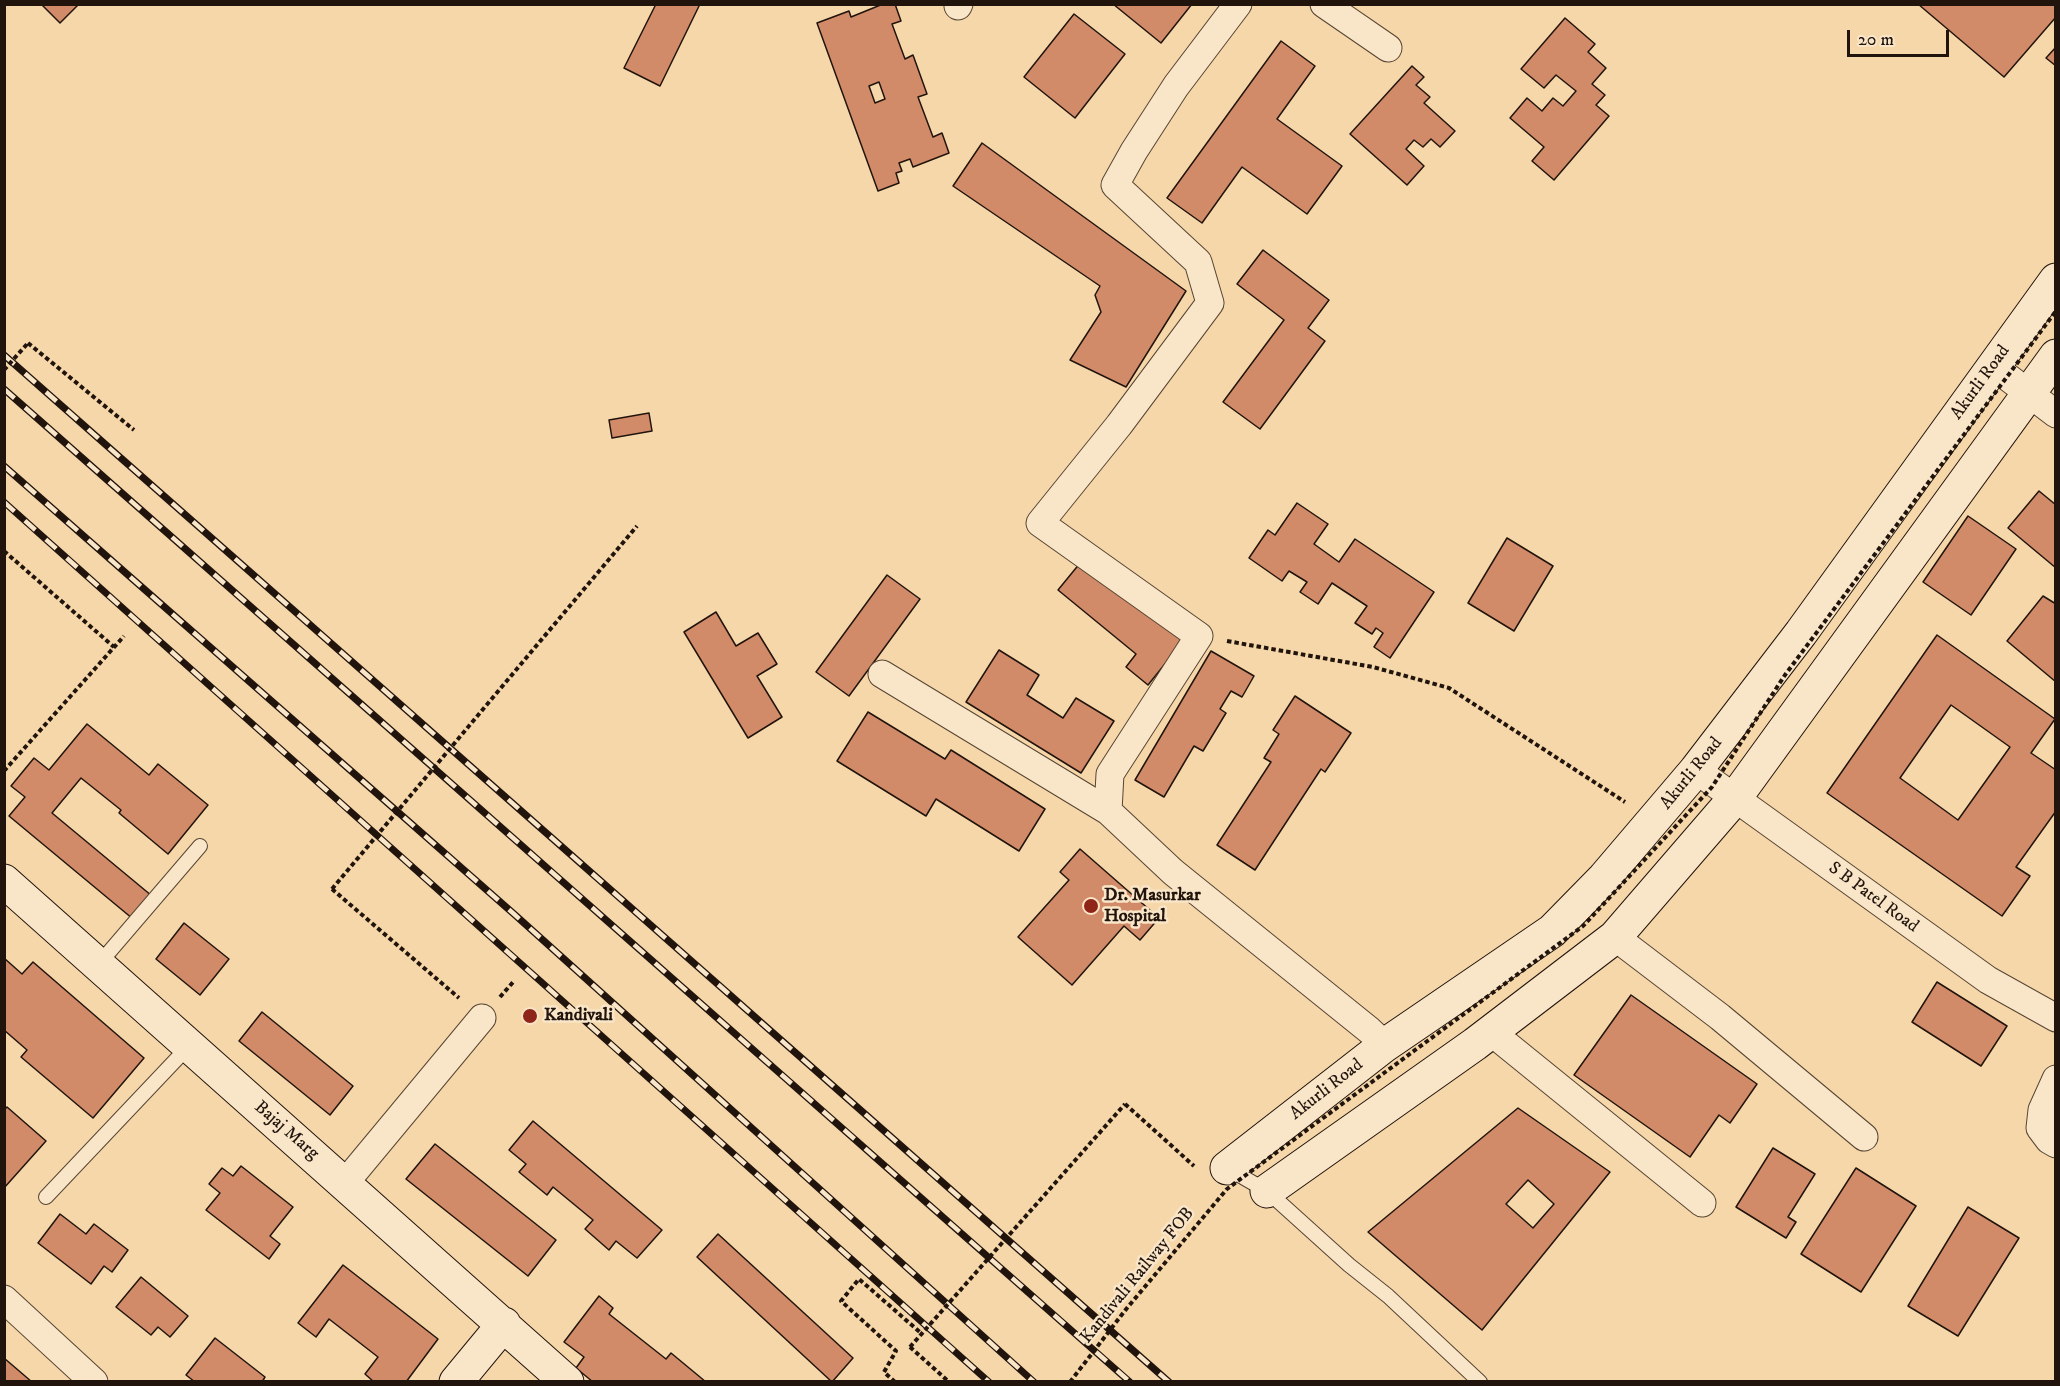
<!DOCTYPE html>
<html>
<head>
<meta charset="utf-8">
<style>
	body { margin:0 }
	#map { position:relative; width:2060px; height:1386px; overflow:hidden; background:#f6d7a9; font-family:"IM FELL DW Pica",serif }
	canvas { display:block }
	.frame { position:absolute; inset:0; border:6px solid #21140d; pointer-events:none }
	.scale { position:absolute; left:1847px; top:30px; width:102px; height:27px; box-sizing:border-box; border:3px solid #21140d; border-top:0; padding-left:8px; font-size:18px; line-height:21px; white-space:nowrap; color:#21140d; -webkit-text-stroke:4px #f9e5c7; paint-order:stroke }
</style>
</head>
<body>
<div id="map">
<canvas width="2060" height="1386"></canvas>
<div class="frame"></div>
<div class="scale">20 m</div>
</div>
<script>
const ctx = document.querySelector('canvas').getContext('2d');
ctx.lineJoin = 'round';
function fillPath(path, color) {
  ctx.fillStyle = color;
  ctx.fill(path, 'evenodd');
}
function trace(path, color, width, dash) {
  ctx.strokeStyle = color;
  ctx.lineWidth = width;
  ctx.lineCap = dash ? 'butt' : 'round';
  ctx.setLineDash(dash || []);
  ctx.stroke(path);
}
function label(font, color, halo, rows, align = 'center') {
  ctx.font = font + ' "IM FELL DW Pica",serif';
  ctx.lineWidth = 5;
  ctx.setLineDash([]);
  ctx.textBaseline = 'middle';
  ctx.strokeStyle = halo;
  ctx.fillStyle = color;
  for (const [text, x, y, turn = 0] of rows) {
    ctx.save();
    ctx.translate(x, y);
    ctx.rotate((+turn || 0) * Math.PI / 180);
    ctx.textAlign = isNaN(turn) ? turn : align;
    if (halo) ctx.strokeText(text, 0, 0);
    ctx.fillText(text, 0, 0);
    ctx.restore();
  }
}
const building = new Path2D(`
	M41,4H79L60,23Z
	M656,4H700L660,86L624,68Z
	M883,4H895L901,21L892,24L905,59L913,55L927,94L918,97L933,137L942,133L949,153L913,167L910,159L899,163L902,171L896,173L899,183L878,191L817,23L849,11L851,17ZM879,82L885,99L875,103L869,86Z
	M1113,4H1192L1161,43Z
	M1918,4H2056V17L2004,77Z
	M1074,14L1125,54L1075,118L1024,77Z
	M1565,18L1595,44L1588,52L1606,68L1592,84L1605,95L1596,105L1609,116L1554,180L1532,161L1544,147L1510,118L1527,98L1542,111L1553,98L1563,106L1576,91L1556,75L1544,88L1521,69Z
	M1281,41L1315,66L1277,119L1342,166L1307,214L1242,167L1202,223L1167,198Z
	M2056,47V66L2046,58Z
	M1412,66L1424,77L1416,85L1430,97L1424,103L1455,131L1440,147L1431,139L1423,147L1414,140L1406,149L1424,166L1407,185L1350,134Z
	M982,143L1186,291L1126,387L1070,360L1101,312L1095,295L1100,286L953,186Z
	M1263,250L1329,300L1308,328L1325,341L1260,429L1223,402L1284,320L1237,284Z
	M649,413L652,431L612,438L609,420Z
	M2039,491L2056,505V568L2008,528Z
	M1297,503L1328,524L1314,544L1339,562L1355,539L1434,592L1390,658L1374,647L1383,633L1376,628L1372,634L1355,623L1367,606L1332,583L1318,604L1300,592L1307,582L1289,571L1282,581L1249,558L1268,530L1275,535Z
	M1968,516L2016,549L1971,615L1923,582Z
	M1507,538L1553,566L1514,631L1468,603Z
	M1085,557L1185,639L1148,685L1126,667L1136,654L1058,590Z
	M887,575L920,599L849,696L816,672Z
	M2043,596L2056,604V682L2007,641Z
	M716,612L736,646L758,633L777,664L757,676L782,717L748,738L684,632Z
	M1937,635L2055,719L2031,753L2056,770V811L2016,867L2030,876L2002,916L1827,793ZM1951,705L2010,747L1958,820L1900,778Z
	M999,650L1039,675L1027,695L1063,718L1076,698L1114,721L1081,773L966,702Z
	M1211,651L1254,676L1242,697L1231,691L1220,709L1226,713L1203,751L1194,746L1164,797L1135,780Z
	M1295,696L1351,733L1325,772L1321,769L1255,870L1217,845L1271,762L1264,758L1279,734L1273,730Z
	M868,712L945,759L951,750L1045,809L1019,851L936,799L926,816L837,761Z
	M87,724L149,775L158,764L208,805L168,854L119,813L121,810L81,778L52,813L152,896L133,919L9,816L25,797L11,786L34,758L49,770Z
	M1080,849L1159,918L1140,940L1124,926L1072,985L1018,937L1069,880L1060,872Z
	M184,923L229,959L200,995L156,959Z
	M4,958L22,974L33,962L144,1058L93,1118L21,1057L27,1050L4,1030Z
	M1937,982L2007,1026L1981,1066L1912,1022Z
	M1631,995L1757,1084L1730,1123L1719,1115L1690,1157L1574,1075Z
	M262,1012L353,1086L330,1115L239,1041Z
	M7,1107L46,1141L4,1188V1110Z
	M1518,1108L1610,1172L1482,1330L1368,1232ZM1528,1180L1554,1204L1533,1228L1506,1204Z
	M533,1121L662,1230L637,1258L616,1241L609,1250L585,1229L593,1220L553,1187L547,1195L519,1172L526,1164L509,1150Z
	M435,1144L556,1240L528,1276L406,1179Z
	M1773,1148L1815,1174L1788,1217L1796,1222L1786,1238L1736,1207Z
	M241,1166L293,1207L270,1236L280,1244L269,1259L206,1210L220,1193L209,1184L222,1168L233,1176Z
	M1856,1168L1916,1206L1861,1292L1801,1254Z
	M1968,1207L2019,1238L1958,1336L1908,1306Z
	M60,1214L86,1234L94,1224L128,1250L112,1272L104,1266L91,1284L38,1243Z
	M718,1234L853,1358L832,1382L697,1257Z
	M343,1265L438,1339L406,1382H374L365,1374L378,1357L329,1319L316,1337L298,1323Z
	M141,1277L188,1316L170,1337L158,1327L151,1335L116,1307Z
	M599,1296L613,1308L609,1314L666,1359L671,1353L706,1382H593L576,1368L584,1357L564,1342Z
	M215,1338L265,1377L262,1382H195L186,1375Z
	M4,1358L32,1382H4Z`);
const path = new Path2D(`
	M28,343L134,430
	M4,551L114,647
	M1227,641L1373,667L1449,688L1625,802
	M4,771L124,636
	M332,889L459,998
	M500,997L514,981
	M1125,1104L1194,1166
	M910,1347L949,1382
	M895,1382L884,1372L896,1351L841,1301L859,1279L922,1334`);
const lane = new Path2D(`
	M98,965L200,846
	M1227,1168L1267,1191L1349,1265L1388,1296L1480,1382
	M46,1197L189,1046`);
const street = new Path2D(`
	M1238,4L1176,86L1134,151L1115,185L1198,262L1210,303L1119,425L1040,523L1199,636L1110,774L1108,811L1173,872L1369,1030L1385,1045
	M1324,4L1388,48
	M958,6L959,4
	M1993,366L2056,414
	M882,674L1108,811
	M1696,770L1988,980L2056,1018
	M1615,937L1720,1017L1864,1137
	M1491,1032L1702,1203
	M2056,1079L2042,1110L2040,1128L2049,1140L2056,1144
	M345,1183L482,1018
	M4,1299L94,1382`);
const secondary = new Path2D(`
	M4,881L567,1382
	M1227,1168L1385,1045L1552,931L1604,878L1696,770L1801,633L2056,280
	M1267,1191L1475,1044L1615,937L1735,798L2056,356
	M456,1382L504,1324`);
const rail = new Path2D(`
	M4,355L1169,1382
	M4,389L1130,1382
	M4,466L514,914L1034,1382
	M4,502L989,1382`);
const pathBridge = new Path2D(`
	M4,370L28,343
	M332,889L637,526
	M910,1347L1125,1104
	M1070,1382L1127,1308L1227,1189L1583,926L1712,787L1785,675L2056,311`);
const markers = [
	[1091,906,8,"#8f2418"],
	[530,1016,8,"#8f2418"]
];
const streetNames = [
	["Akurli Road",1981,383,-54],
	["Akurli Road",1692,774,-51],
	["S B Patel Road",1873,898,36],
	["Akurli Road",1327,1090,-38],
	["Bajaj Marg",286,1131,41],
	["Kandivali Railway FOB",1138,1276,-51]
];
const poiNames = [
	["Dr. Masurkar",1104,896],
	["Hospital",1104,917],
	["Kandivali",544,1016]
];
fillPath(building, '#d28b69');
trace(building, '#21140d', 1.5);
trace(lane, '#564534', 16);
trace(street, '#564534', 29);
trace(secondary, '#21140d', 35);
trace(path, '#21140d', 4, [4.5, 3]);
trace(lane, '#f9e5c7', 14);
trace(street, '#f9e5c7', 27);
trace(secondary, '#f9e5c7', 33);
trace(rail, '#21140d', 7);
trace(rail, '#f9e5c7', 4.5, [14]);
trace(pathBridge, '#21140d', 4, [4.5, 3]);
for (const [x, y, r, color] of markers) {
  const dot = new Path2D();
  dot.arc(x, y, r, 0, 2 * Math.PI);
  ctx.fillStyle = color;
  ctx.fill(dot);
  trace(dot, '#f9e5c7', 2);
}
label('18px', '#21140d', '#f9e5c7', streetNames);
label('bold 18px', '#21140d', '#f9e5c7', poiNames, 'left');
</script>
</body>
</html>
